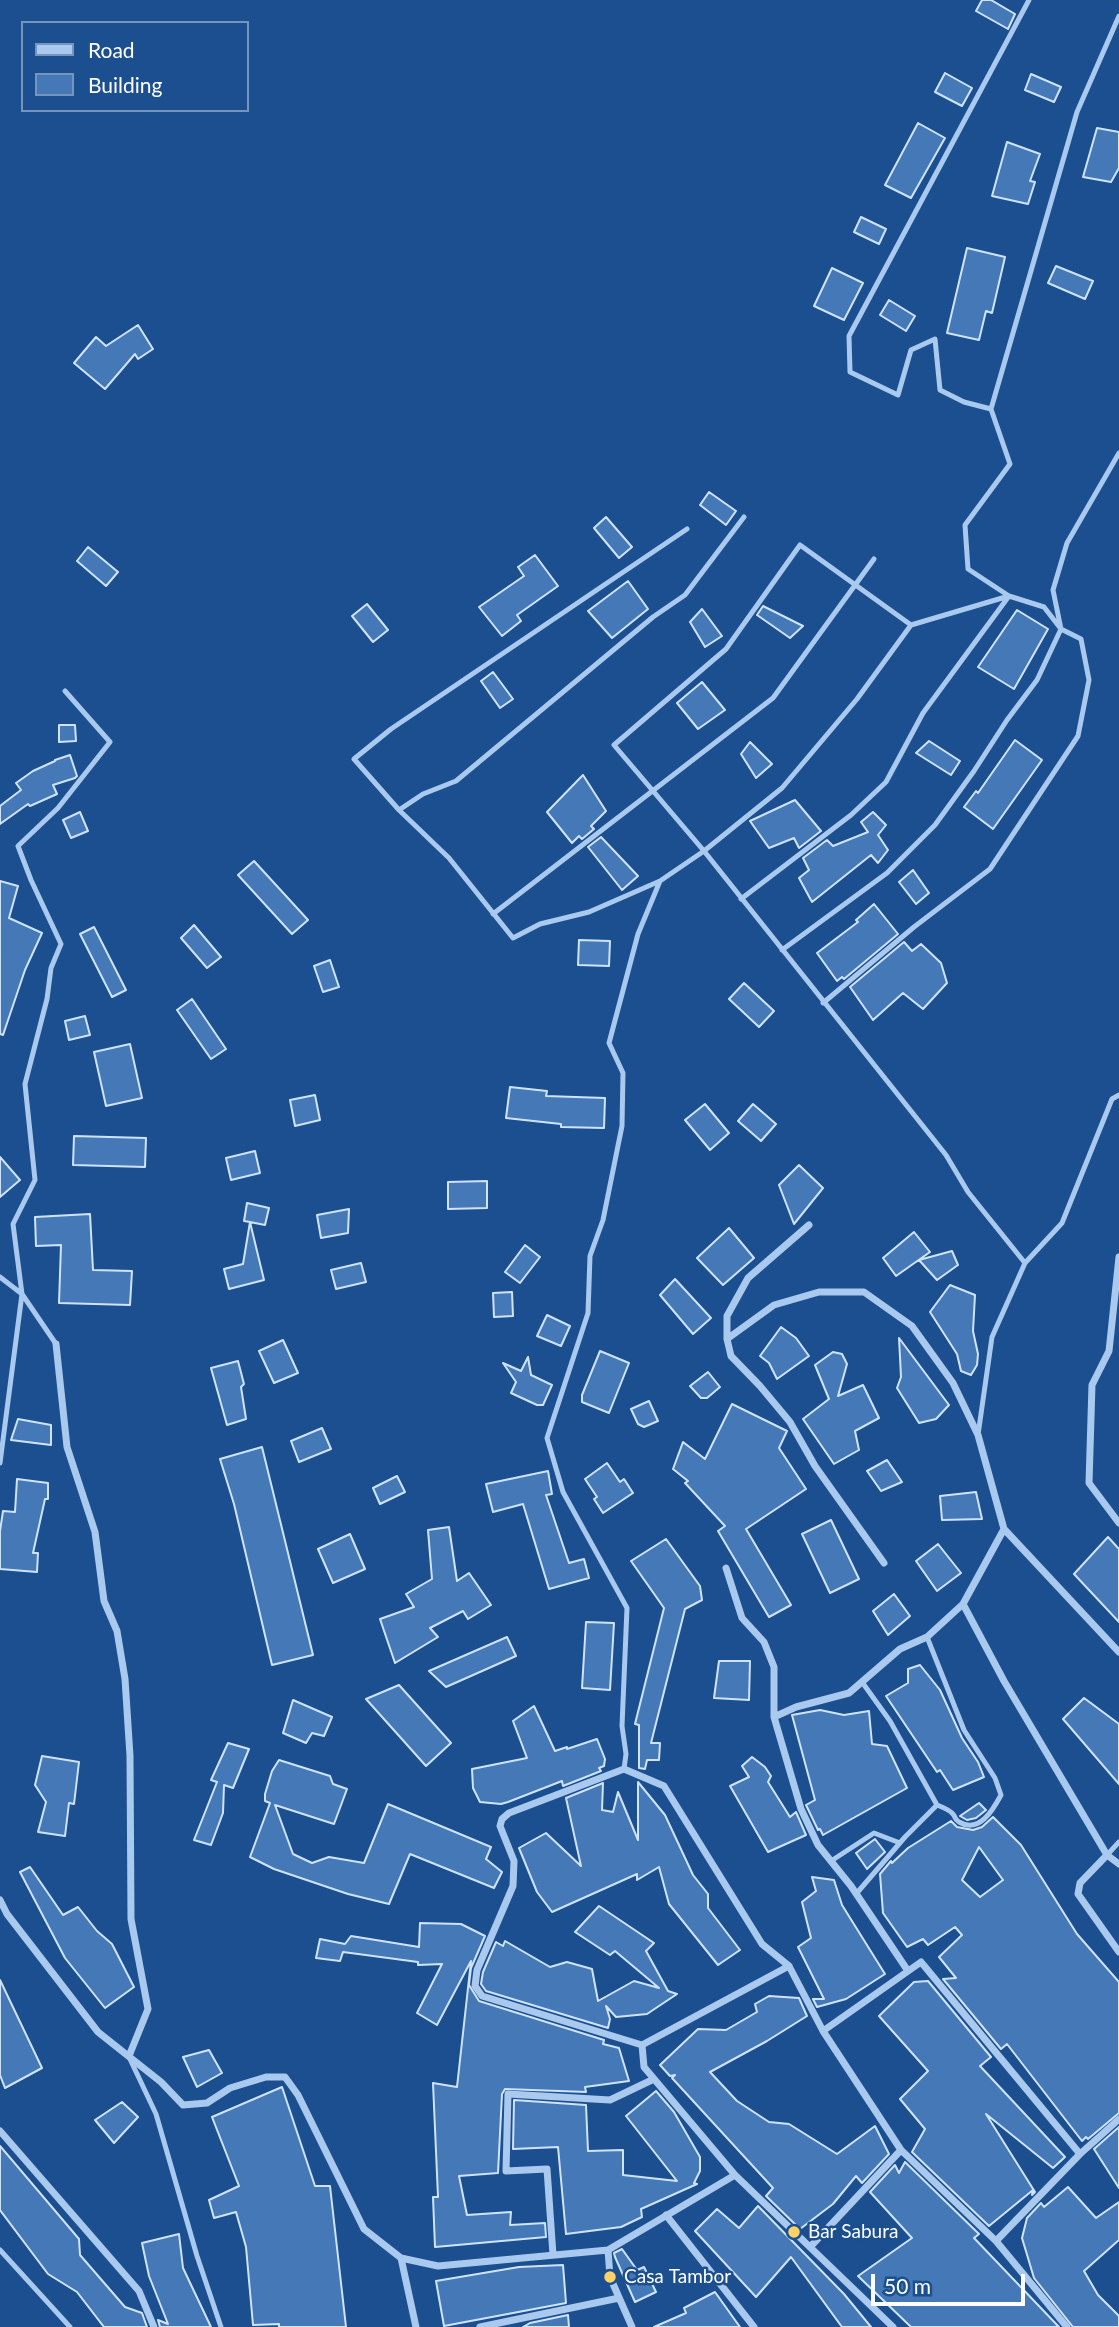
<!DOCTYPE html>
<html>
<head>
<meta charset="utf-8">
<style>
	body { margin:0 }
	#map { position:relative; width:1119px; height:2327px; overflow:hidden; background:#1b4f8f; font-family:Lato,sans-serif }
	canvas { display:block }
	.legend { position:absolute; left:21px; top:21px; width:228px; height:91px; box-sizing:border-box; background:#1b4f8f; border:2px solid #7695bc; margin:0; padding:9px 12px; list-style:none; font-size:21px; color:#fff }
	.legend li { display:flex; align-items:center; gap:14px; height:35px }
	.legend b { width:35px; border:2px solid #7695bc }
	.scale { position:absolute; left:871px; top:2274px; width:154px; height:32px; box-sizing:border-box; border:4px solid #fff; border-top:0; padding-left:9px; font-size:21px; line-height:24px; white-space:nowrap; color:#fff; -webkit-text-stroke:5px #1b4f8f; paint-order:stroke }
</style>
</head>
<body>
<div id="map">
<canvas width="1119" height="2327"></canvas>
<ul class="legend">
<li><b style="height:9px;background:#a9c9ee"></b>Road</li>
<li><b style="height:19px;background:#4478b7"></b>Building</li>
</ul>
<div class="scale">50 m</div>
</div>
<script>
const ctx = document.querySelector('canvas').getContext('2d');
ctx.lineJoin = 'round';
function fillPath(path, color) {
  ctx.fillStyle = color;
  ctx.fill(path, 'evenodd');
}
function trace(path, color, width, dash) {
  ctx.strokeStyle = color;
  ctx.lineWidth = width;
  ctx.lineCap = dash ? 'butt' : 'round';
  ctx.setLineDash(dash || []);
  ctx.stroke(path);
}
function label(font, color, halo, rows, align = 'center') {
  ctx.font = font + ' Lato,sans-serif';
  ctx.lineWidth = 5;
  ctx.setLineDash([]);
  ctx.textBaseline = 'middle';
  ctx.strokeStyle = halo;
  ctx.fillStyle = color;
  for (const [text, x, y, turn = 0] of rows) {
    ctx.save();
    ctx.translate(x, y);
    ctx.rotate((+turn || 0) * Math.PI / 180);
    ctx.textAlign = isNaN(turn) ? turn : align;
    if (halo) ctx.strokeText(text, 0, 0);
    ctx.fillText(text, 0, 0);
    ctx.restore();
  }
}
const building = new Path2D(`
	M982,0H991L1015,14L1008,29L976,11Z
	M945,73L972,88L962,106L935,92Z
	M1031,74L1061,87L1054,102L1025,90Z
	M918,123L945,138L911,198L885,185Z
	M1097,128L1119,132V168L1111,182L1083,177Z
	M1007,142L1040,154L1030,181L1035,182L1028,204L992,196Z
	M861,217L886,229L879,244L854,232Z
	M967,248L1005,257L992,313L986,311L979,340L947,333Z
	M1056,266L1093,281L1085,299L1048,283Z
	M832,268L863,283L844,320L814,306Z
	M889,300L915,316L906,331L880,315Z
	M138,325L153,349L138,359L135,354L105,389L74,363L96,337L106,346Z
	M709,492L736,511L726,525L700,505Z
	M606,517L632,547L619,558L594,528Z
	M88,547L118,572L106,586L77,561Z
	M535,555L558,586L517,615L521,621L502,636L479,607L524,576L518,567Z
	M628,581L648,609L612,638L588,611Z
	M367,604L388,630L373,642L352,616Z
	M763,606L803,626L790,638L757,615Z
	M702,609L722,636L705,647L690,622Z
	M1017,610L1048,629L1014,689L978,667Z
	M493,672L513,699L500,708L481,681Z
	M702,682L725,710L698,729L677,703Z
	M59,725H75L76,741L59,742Z
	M1015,740L1042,760L993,829L964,807L976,791L978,793Z
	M929,741L960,761L951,775L916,753Z
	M750,742L772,764L756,778L741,754Z
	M70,755L77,776L75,778L53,785L57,794L30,806L28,804L0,824V806L21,790L16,783L33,771L55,761V760Z
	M583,775L606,811L591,826L594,829L582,839L579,836L572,843L547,812Z
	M795,800L821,831L799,848L794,838L769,848L750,821Z
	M80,812L88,831L71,838L63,820Z
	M873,812L886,825L878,835L888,850L878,863L871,855L812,902L799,878L809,870L803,858L827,840L833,846L868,832L861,822Z
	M601,837L638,876L622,890L588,847Z
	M254,861L308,920L292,934L238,875Z
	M913,870L929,893L916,904L899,882Z
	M0,881L18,886L9,918L42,933L25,970L3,1035L0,1034Z
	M874,904L898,934L844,979L842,977L837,981L817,953L858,922L856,920Z
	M194,925L221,957L207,968L181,938Z
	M94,927L126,990L112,997L80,934Z
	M579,940L610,941L609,966L578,965Z
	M904,942L912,951L921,944L941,963L947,983L923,1009L903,993L873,1020L850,987Z
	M330,960L339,987L323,992L314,966Z
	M744,983L774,1011L759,1027L729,999Z
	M192,999L226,1049L211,1059L177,1010Z
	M85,1016L90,1035L69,1040L65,1021Z
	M130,1044L142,1098L106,1106L94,1052Z
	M510,1087L547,1091L546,1096L605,1098L604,1128L561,1127V1124L506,1118Z
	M315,1095L320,1120L295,1126L290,1100Z
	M705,1104L729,1133L710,1150L685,1120Z
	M753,1104L776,1124L761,1141L738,1121Z
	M74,1136L146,1138L145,1167L73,1165Z
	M255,1151L260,1173L231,1180L226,1158Z
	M0,1157L20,1180L0,1197Z
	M799,1165L823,1188L794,1224L779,1185Z
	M487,1181V1208L448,1209V1182Z
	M247,1203L269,1208L265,1225L250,1222L264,1280L229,1289L224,1269L243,1264L250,1222L244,1221Z
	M349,1209L348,1233L321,1238L317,1215Z
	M90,1214L93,1270L132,1271L130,1305L59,1303L61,1245L36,1246L35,1217Z
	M729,1228L754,1258L723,1285L697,1258Z
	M914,1232L930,1252L896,1276L883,1258Z
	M525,1245L540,1257L520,1283L505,1272Z
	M952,1251L958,1265L937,1280L919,1260Z
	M361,1263L366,1282L336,1289L331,1270Z
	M675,1279L711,1318L693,1334L660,1295Z
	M950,1285L975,1295L973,1331L978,1354L977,1365L971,1375L961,1371L957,1354L930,1312Z
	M512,1292L513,1316L494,1317L493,1293Z
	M547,1315L570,1326L561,1346L537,1336Z
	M781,1327L796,1338L809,1356L777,1379L769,1363L760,1356Z
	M899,1338L949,1405L936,1419L919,1423L897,1388L901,1377Z
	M283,1340L298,1373L274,1383L259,1351Z
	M600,1351L629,1363L609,1413L582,1402V1395Z
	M833,1352L842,1354L847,1364L838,1396L863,1385L879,1418L855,1431L859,1450L834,1464L803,1419L829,1399L815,1365Z
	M528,1357L531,1375L552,1385L543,1405H537L511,1393L516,1382L503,1363L521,1371Z
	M238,1361L244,1384L241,1387L246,1419L227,1425L211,1368Z
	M708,1372L720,1387L707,1398H701L690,1386Z
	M649,1401L658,1421L644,1427L638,1424L631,1409Z
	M732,1404L787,1431L779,1448L806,1489L746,1529L791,1605L769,1617L718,1531L725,1526L685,1483L688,1481L673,1469L683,1442L705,1459Z
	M18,1419L51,1425V1445L11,1440Z
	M322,1428L331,1449L299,1462L291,1441Z
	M262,1447L313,1655L272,1665L234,1504L220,1459Z
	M887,1460L902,1482L881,1491L867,1471Z
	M607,1463L620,1482L624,1479L633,1493L603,1513L594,1499L597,1497L585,1479Z
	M548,1471L552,1494L546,1495L569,1563L584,1559L589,1578L549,1589L523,1504L493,1512L486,1484Z
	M397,1476L405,1492L380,1504L373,1488Z
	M17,1479L48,1483V1499H45L33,1553H38L37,1572L0,1569V1531L3,1511L15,1512Z
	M976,1492L982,1519L942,1520L940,1496Z
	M831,1520L859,1579L830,1593L802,1534Z
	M449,1527L457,1581L469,1573L491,1605L468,1619L463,1611L430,1628L438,1637L395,1663L380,1619L414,1607L406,1594L432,1579L428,1530Z
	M350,1534L365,1569L333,1583L318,1549Z
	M1108,1537L1119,1549V1622L1074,1574Z
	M666,1539L700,1586L702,1600L685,1609L651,1743H660L659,1760H647L645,1769L639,1768V1725L635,1724L664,1608L631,1561Z
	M938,1544L961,1573L937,1591L916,1561Z
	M894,1594L910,1616L888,1635L873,1611Z
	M586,1622L614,1623L610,1690L582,1688Z
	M507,1637L516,1656L446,1687L429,1671Z
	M719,1661H750L749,1700L714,1698Z
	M920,1665L940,1690L962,1738L978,1762L984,1777L953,1790L940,1770L937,1772L886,1696L908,1683V1669Z
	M399,1685L451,1743L426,1766L366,1699Z
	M1084,1698L1119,1724V1784L1063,1719Z
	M293,1700L332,1717L324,1736L312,1733L306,1743L283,1733Z
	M534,1706L555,1751L567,1747V1749L597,1739L605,1759L604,1766L599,1768L601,1771L563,1786L562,1781L508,1802L501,1804L480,1802L473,1788L472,1769L527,1758L513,1721Z
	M820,1710L844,1715L869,1711L872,1744L887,1746L907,1788L823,1835L820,1829L818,1830L806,1805L815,1800L792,1715Z
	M228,1743L249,1749L233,1788L224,1785L223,1813L211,1845L194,1840L217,1782L211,1780Z
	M42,1756L79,1762L74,1804L69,1803L65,1836L38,1832L46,1802L35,1785Z
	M752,1757L765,1767L771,1776L768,1782L790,1817L796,1812L806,1835L768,1852L730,1786L749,1777L742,1766Z
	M279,1760L330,1776L333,1784L347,1789L334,1824L275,1805L293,1854L312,1863L329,1857L364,1863L388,1804L491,1847L486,1859L502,1872L494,1888L410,1854L389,1904L348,1894L274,1869L250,1857L270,1803L265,1801V1794L272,1771Z
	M638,1782L665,1815L693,1875L708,1894V1908L740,1950L718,1965L669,1904L659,1867L637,1880V1874L552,1912L537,1892L519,1848L546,1833L581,1866L566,1798L603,1783L602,1810L613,1812L618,1792L638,1840Z
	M979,1803L986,1810L976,1818L967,1820L960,1816Z
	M993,1817L1021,1845L1077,1934L1119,1982V2113L1088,2139L1086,2137L1082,2141L1007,2044L1001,2049L943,1979L956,1978L939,1957L962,1935L955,1927L928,1945L923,1939L907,1947L883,1913L880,1874L891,1861L892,1863L908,1848L951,1821L957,1827L973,1830L982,1827ZM979,1847L1003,1880L980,1897L962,1880Z
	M875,1839L885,1852L867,1869L856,1853Z
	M30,1867L63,1915L78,1907L97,1931L112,1944L134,1987L105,2008L65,1958L20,1872Z
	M812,1877L834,1880L842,1905L885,1974L846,1999L817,2007L813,1999H824L798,1947L811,1938L802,1902L816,1891Z
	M599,1906L654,1943L646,1951L668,1991L677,1994L647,2014L616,2017L606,2006L610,2019L608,2028L486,1991L481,1984L483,1972L496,1942L503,1946L505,1941L550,1967L567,1962L592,1969L598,2001L634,1981L659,1988L615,1951L610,1955L575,1932Z
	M420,1923L461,1924L485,1936L471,1968L469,1985L479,2001L604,2040L603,2044L619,2048L629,2081L585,2087L586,2092L505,2089L502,2094L498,2173L459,2176L467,2215L511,2212L510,2225L545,2223L546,2237L435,2247L433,2197H438L433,2083L457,2087L471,1961L437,2025L417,2013L442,1964L418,1965V1962L343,1952L340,1961L316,1958L320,1939L345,1944L351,1936L419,1947Z
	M0,1980L42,2068L5,2088L0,2075Z
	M928,1981L991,2057L980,2066L1065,2157L1053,2168L986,2114L1035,2192L1032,2195L1033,2190L989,2226L912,2152L925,2129L900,2099L928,2071L879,2016L914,1982Z
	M769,1996L799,1998L807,2016L767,2041L710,2072L737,2101L769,2122L789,2124L837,2154L875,2126L889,2154L862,2183L856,2176L833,2204L800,2229L766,2196L773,2188L672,2078L675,2075L670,2076L660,2065L698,2029L726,2030L757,2012L755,2004Z
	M209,2050L222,2073L197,2087L183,2057Z
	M282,2087L315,2186H330L346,2327H279V2324L253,2325L246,2247L236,2212L214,2218L209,2200L239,2186L212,2117Z
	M656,2091L674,2112L700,2157V2171L694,2183L697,2184L641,2209L642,2217L621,2227L566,2234L558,2147L513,2149L514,2100L586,2105L588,2151L623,2150V2175L677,2181L626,2116Z
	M122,2102L138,2117L114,2143L95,2120Z
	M1119,2127V2188L1094,2149Z
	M0,2146L79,2239L80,2255L125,2307L142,2313L147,2327H104L77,2292L48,2274L0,2210Z
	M905,2162L979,2234L974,2238L1059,2327H911L858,2276L912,2238L870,2192L895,2165L899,2173Z
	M1068,2187L1096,2218L1119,2202V2240L1084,2271L1098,2295L1119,2316V2327H1073L1034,2278L1022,2238L1027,2218L1041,2203L1044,2207Z
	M758,2206L844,2294L871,2327H842L791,2257L756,2297L695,2231L717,2209L739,2228Z
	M179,2234L183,2268L211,2327H160L158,2320L168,2324L149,2276L142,2243Z
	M622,2249L637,2270L644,2267L656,2292L635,2302L615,2257L614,2253Z
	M563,2265L566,2303L444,2326L436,2281L519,2267Z
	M715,2292L740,2327H654L686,2313L684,2308Z
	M568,2315L569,2327H523L530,2323Z`);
const service = new Path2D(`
	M991,409L964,402L940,390L935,339L911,350L898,395L850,372L849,336L1029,0
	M1009,596L968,569L965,525L1010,464L991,409L1077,112L1119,16
	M911,625L800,545L726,649L614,745L704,851L782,788L857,699L911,625L1009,596
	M399,810L354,759L391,729L687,529
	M660,881L589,912L540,924L513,938L449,858L399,810L423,794L456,781L653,617L685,595L744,517
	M741,899L851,815L886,782L923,713L1009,596L1044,607L1061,629L1053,590L1067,543L1119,453
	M493,914L773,698L874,559
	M782,950L887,873L935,825L974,771L1007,720L1037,680L1061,629L1081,639L1089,680L1078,736L990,869L914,927L823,1003
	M1025,1263L1062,1223L1112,1099L1119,1095
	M0,1277L22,1294L13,1224L35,1180L25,1084L47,999L51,968L61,944L31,880L18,846L58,808L110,742L65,691
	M0,1463L22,1294L56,1344
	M862,1682L890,1721L937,1805C942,1807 948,1809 952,1813C957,1818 953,1818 959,1822C979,1834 993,1810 1001,1795L995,1778L964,1730L927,1637
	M624,1769L626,1754L622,1726L627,1608L563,1492L547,1438L588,1313L590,1256L603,1220L622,1126L623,1073L609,1043L638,934L660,881L704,851L946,1155L968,1192L1025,1263L992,1337L978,1435
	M1107,1855L1119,1842
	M831,1861L874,1833L900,1843
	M856,1894L905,1837L937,1805
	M130,2059L156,2114L197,2256L221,2327
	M0,2250L70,2327`);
const minor = new Path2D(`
	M809,1225L748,1278L727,1316V1339L731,1356L760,1386L790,1422L815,1466L884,1563
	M1119,1257L1109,1351L1092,1385L1089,1483L1119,1523
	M727,1339L774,1305L819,1292H864L912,1326L953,1383L978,1435L1004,1529L963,1604L1004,1681L1107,1855L1119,1864
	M56,1344L67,1447L95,1532L104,1601L117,1631L125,1679L130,1756L131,1919L148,2009L129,2056
	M1004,1529L1119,1652
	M726,1568L742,1618L764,1642L774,1667V1717L801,1809L818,1845L851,1886L908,1971
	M774,1717L796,1707L849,1693L900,1649L927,1637L963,1604
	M1107,1855L1080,1883L1078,1894L1119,1952
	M0,1900L7,1914L98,2032L161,2082L183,2105L207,2103L230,2088L266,2077H285L298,2095L364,2229L401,2258L438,2266L608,2250
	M789,1966L823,2031L921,1962L1080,2154L996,2241
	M823,2031L901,2150L996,2241L1067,2327
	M642,2045L482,1996L475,1986L477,1970L513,1886L514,1861L500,1826L502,1819L509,1813L624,1769L664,1786L762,1944L789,1966L642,2045L644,2067L735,2175
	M0,2131L139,2291L154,2327
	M1080,2154L1119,2119
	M666,2215L754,2327
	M811,2246L901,2150
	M553,2255L547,2169L506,2171L508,2094L610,2100L654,2079
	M401,2258L416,2327
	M480,2327L619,2298
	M632,2327L610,2277L608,2250L735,2175L893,2327`);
const markers = [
	[794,2232,7,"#ffd166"],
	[610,2277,7,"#ffd166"]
];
const poiNames = [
	["Bar Sabura",808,2232],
	["Casa Tambor",624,2277]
];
fillPath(building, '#4478b7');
trace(building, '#cfe3fa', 2);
trace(service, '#a9c9ee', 5);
trace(minor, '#a9c9ee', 7);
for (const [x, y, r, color] of markers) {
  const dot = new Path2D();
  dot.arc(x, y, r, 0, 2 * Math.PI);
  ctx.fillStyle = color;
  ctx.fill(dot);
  trace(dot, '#1b4f8f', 2.5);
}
label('19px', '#fff', '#1b4f8f', poiNames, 'left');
</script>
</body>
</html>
